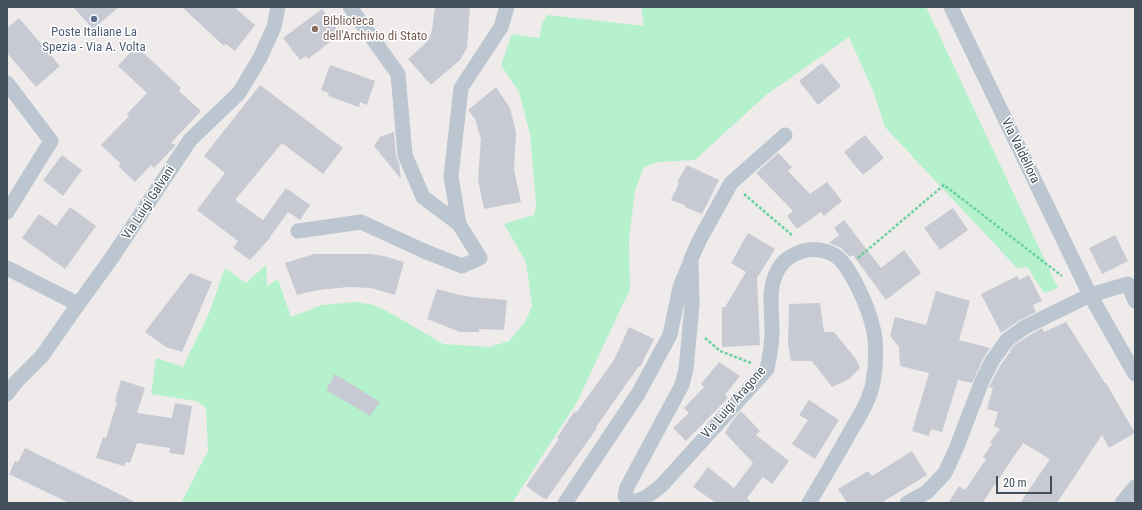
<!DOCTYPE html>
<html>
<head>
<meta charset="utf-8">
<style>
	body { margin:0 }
	#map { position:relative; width:1142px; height:510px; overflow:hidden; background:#efebeb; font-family:"Roboto Condensed",sans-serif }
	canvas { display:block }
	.frame { position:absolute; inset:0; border:8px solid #434f5a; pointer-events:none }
	.scale { position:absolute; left:996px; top:476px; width:56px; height:18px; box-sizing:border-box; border:2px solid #434f5a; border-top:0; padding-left:5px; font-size:12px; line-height:14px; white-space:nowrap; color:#434f5a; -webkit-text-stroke:3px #fff; paint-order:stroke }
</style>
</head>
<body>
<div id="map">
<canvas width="1142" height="510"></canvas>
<div class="frame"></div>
<div class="scale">20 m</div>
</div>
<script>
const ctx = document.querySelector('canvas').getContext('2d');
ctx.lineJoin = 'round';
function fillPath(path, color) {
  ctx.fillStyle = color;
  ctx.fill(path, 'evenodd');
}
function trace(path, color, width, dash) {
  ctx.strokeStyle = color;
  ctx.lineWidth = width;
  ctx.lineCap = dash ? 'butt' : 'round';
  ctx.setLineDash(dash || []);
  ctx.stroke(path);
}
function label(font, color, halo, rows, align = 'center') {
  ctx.font = font + ' "Roboto Condensed",sans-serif';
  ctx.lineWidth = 3;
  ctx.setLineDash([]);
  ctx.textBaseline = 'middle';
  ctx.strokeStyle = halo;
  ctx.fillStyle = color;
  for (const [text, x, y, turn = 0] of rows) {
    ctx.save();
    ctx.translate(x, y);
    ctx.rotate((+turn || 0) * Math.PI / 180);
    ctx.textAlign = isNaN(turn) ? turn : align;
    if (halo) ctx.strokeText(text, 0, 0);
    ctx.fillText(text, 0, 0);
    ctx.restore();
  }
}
const green = new Path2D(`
	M641,7H926L1058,288L1044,293L1027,267L1017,268L885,127L874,93L849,37L766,95L695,160L659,162L644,167L635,190L629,240L630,289L577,402L512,503H181L208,451L206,408L196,401L151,394L156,358L183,367L209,313L225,268L246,283L266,265L267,286L278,279L291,317L322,305L355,302L374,305L394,315L443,344L490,347L509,341L526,321L532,305L526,262L504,224L534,215L536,205L530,134L519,92L501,65L512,34L539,38L543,22L548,15L644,26Z`);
const building = new Path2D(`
	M73,7H119L93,29Z
	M182,7H234L255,25L235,51L226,44L224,46Z
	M435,7H470L467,48L460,60L431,85L408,59L428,41L432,30Z
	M322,9L339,31L330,37V42L308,59L306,56L300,60L283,38Z
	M19,18L60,66L36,87L7,53V28Z
	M136,46L181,88L179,91L201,111L171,143L176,145L154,168L151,165L135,182L118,166L121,164L101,145L129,116L127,114L147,93L118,66Z
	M822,63L841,86L818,105L799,81Z
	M330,65L375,81L367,105L360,102L359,107L328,96L329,93L321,90Z
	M260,85L343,148L323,174L282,143L235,200L263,220L286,188L310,205L300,220L288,212L270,237H271L250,260L233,248L238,241L197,210L225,173L204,156Z
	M496,87L510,108L516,132L514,170L521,202L484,209L478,180L481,139L475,119L468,110Z
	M394,132L396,156L399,163L401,179L374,146L380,137Z
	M865,135L884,158L863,175L844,152Z
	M778,153L792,167L788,171L810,194L827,182L842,201L824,216L821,212L797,229L787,216L793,211L756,173Z
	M62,155L82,170L63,196L43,180Z
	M687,165L719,180L702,214L685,207V205L671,200L679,183L677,182Z
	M70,207L96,226L65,269L22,238L39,214L56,226Z
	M953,208L968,230L940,250L924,228Z
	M844,220L881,268L904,250L921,273L886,300L853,255L850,257L841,248L829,243L839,235L834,228Z
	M748,233L775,249L757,278L760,345L722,347V307H725L746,272L731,263Z
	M1115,235L1128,261L1102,274L1089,248Z
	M314,254H370L384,256L404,262L395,295L371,288L349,287L318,290L297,295L285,263Z
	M190,273L212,282L182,352L166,347L145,332Z
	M1029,275L1042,301L1033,305L1036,312L1020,320L1001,333L981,294L1017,276L1019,280Z
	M437,289L460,295L472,297L507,300L504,330L479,329V332H460L427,319Z
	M936,291L970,301L959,340L990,348L984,357L972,383L958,380L942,432L931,429L929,436L912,431L929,373L900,366L899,347L890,336L895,317L926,325Z
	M820,303L824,332H834L856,359L860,368L849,379L832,387L812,361H791L788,344L789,304Z
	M1066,322L1105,383H1106L1135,433L1109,448L1102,435L1057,503H1020L1050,459L1023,443L983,502L985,503H948L959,486L965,490L986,459L983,457L992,444L990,442L1000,429L994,426L998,412L987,409L993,388L989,387L1000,366L1009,353H1011L1010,351L1013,346L1030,335L1042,328L1044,332Z
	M629,327L654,339L640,367L639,366L596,427L597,428L546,500L526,486L559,439L557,438L574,412L576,413L614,360Z
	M719,362L740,376L725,395L728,398L686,441L673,428L689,413L684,408L704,387L701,384Z
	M335,374L380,402L370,416L326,390Z
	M121,380L145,388L137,413L172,418L175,403L192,406L184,455L169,453L170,448L137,443L130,463L126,462L124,466L96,458L103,437L106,438L117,402L115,401Z
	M809,400L839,420L815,459L792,444L808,420L799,415Z
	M741,411L760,431L756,435L789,461L772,484L763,477L747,498L752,503H716L693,487L708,467L734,488L753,463L725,433L732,421Z
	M25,448L97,483L137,503H69L9,474L15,461L18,462Z
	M912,451L927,475L881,503H847L838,489L868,471L872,476Z`);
const path = new Path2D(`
	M744,194L793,236
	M858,258L944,185L1062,276
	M705,338L720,351L751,363`);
const street = new Path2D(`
	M951,7L1090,295L1135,374
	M7,83L51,141L7,212
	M785,135L731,183L700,239L691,259L692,305L686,369L682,385L627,487L625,496L630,501C642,503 653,492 662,485L767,369C770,356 772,344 772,330C772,309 767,287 779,268C784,259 794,254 803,251C814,248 827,250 836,256C851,267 869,309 873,328C877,343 876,367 873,382C870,400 859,417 850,432C837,456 823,479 809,503
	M459,224L451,176L461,88L501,27L507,7
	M298,231L361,222L424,251L462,266L480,258L459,224L423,197L405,155L398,74L350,7
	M7,268L78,304
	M7,394L16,382L42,356L72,313L113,256L190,140L239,93L260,58L274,27L278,7
	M565,503L638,394L670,335L680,287L690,263
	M907,503L927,492L945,473L956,449L982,381L992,361L1007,340L1025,327L1090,295L1128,284L1135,301
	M1122,503L1135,487`);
const markers = [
	[94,19,4,"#5c6f8a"],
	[315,29,4,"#8d6e63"]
];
const educationNames = [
	["Biblioteca",323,22],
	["dell'Archivio di Stato",323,37]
];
const serviceNames = [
	["Poste Italiane La",94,33],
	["Spezia - Via A. Volta",94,48]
];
const streetNames = [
	["Via Valdellora",1020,151,64],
	["Via Luigi Galvani",149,203,-57],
	["Via Luigi Aragone",734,403,-49]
];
fillPath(green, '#b5f1cd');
fillPath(building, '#c7cad2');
trace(path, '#6bd19f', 2.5, [3, 2]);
trace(street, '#bbc6d0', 15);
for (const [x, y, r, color] of markers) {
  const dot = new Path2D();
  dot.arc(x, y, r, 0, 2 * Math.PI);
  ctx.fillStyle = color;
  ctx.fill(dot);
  trace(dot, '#fff', 1.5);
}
label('13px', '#785e54', '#fff', educationNames, 'left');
label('13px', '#4e5e75', '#fff', serviceNames);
label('13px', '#434f5a', '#fff', streetNames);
</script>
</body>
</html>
